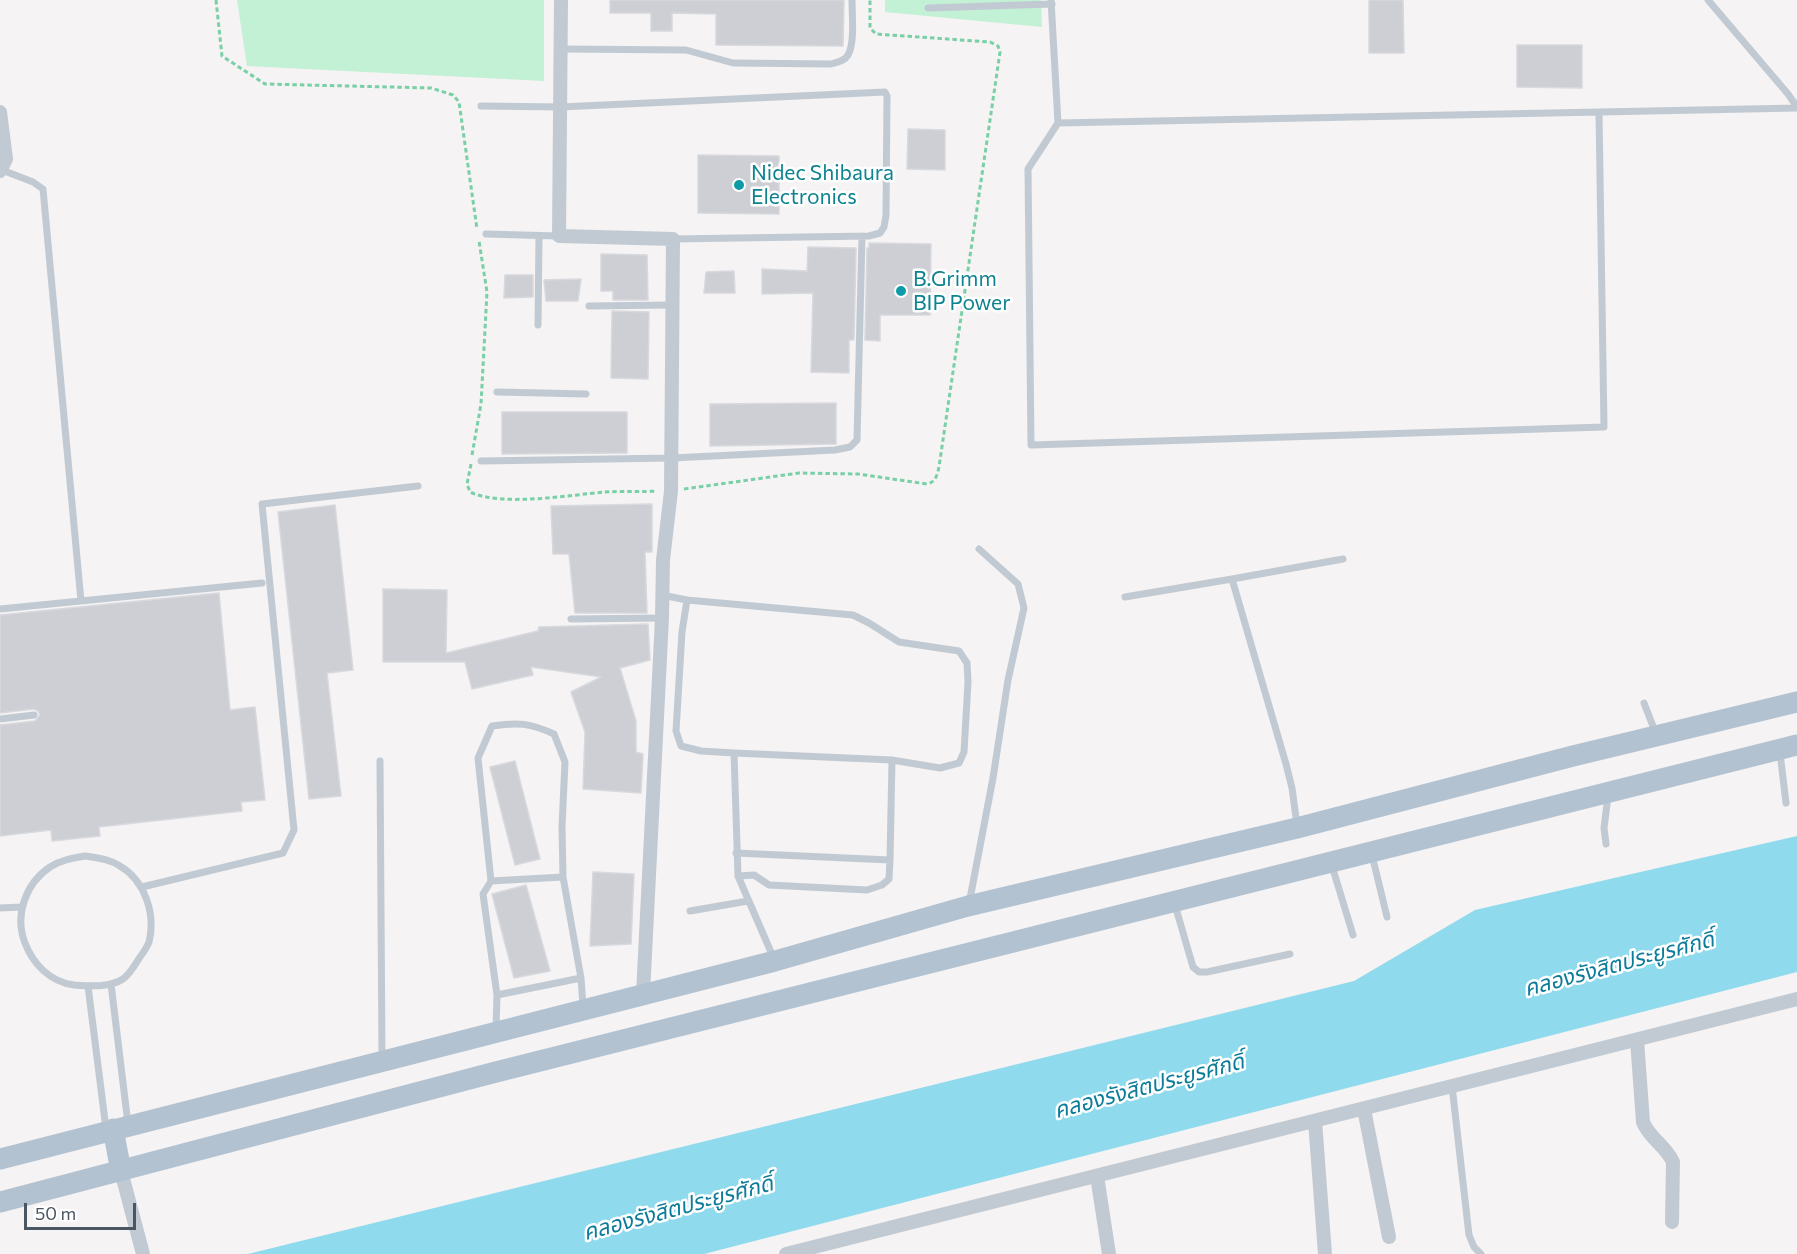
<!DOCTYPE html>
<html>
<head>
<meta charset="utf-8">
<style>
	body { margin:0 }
	#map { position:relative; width:1797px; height:1254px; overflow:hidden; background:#f5f3f3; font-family:Commissioner,sans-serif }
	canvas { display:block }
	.scale { position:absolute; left:24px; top:1203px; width:112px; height:27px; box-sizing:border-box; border:3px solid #4a5661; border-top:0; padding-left:8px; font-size:18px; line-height:21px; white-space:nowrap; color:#4a5661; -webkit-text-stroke:4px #fff; paint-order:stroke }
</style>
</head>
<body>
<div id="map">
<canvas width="1797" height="1254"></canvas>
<div class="scale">50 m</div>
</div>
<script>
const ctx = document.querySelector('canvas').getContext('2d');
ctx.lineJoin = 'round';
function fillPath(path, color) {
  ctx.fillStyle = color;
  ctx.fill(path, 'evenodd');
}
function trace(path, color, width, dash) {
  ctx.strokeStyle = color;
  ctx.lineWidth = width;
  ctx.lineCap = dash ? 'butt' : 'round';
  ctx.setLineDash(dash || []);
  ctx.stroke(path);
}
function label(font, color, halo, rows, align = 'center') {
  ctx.font = font + ' Commissioner,"Noto Sans Thai",sans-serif';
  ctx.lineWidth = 5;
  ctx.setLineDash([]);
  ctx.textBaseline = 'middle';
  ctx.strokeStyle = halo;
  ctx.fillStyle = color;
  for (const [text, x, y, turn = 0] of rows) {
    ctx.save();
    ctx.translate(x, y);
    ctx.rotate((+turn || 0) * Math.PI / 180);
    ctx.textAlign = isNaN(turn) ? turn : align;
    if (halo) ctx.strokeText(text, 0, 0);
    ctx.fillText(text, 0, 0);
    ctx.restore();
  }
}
const green = new Path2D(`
	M237,0H544V81L247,66Z
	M885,0H1041L1042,27L885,12Z`);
const water = new Path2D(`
	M1797,836V972L704,1254H248L1354,981L1475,910Z`);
const building = new Path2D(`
	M610,0H844L843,46L716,45V14L672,13V31H651V13H610Z
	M1369,0H1403L1404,53H1369Z
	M1517,45H1582V88L1517,87Z
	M908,129L945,130V170L907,169Z
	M698,155L779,156V214L698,213Z
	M869,243L931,244L930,315H880V341L865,340L867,248H869Z
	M808,247L856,248L854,340H849V373L811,372L813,293L762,294V269L807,271Z
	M601,254L647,255L648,300H613V291H601Z
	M734,271L735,293H704L706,272Z
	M505,275H533V297L504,298Z
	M581,279L578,301H546L544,280Z
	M612,311L649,312L648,379L611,378Z
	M836,403V444L710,446V404Z
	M502,412H627V453L502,454Z
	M652,504V552H645L647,613H575L569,554H553L551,506Z
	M335,505L353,670L327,673L341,796L309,799L278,512Z
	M383,589L447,590L446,653L538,631L539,627L648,624L650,660L620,668L636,721V752L643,754L641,793L583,789L585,732L571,692L601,677L531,667L533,675L472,689L465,662H383Z
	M219,593L230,710L255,707L265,800L241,802L242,811L99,827L100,836L52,841L51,830L0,836V725L35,721L40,715L38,711L34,709L0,713V615Z
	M515,761L540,859L515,865L490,767Z
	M593,872L634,874L631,944L590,946Z
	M526,885L550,971L514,978L492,894Z`);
const path = new Path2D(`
	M216,0L222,56L265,84L431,88L453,95L459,102L477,229
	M472,455L481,404L487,292L479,241
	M471,464L467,484L470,492C501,507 570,495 605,492C622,491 639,492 657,491
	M684,489L799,473L858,474L927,484C936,482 937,475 939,467L1000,52L998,46L990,42L876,34L870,28V0`);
const lane = new Path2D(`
	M1051,0L1058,123L1797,108
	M1708,0L1788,94L1797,107
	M928,8L1052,4
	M562,49L686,50L733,63L831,64C837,62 844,62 848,55C855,43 852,14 852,0
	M481,106L561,107L885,92L887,96L886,215L884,227L880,233L869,236L673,239
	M1058,123L1028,169L1031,445L1604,427L1599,113
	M2,170L33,182L43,189L81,601
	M486,234L559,236
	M589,306L672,305
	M538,325L539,236
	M497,392L586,394
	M481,461L672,458L835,450L850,447L857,440L862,236
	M1232,579L1343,559
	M662,595L687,600L853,615L869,623L899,642L959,651L967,663L968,682L964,752L959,763L940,768L892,760L734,753L701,751L681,746L676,731L682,632L687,600
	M1125,597L1232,579L1286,764L1292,788L1297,825
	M0,609L262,583
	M571,619L662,618
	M1644,703L1656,734
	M0,719L34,715
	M734,753L738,876L774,959
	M1780,753L1786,803
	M380,761L382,1057
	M1606,844L1604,828L1608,796
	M736,853L890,860L892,760
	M1372,855L1387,917
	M85,856C97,858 109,859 120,866C145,881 156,914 149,942C147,947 143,953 140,957C135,965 130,974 123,979C109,988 89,986 74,985C50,982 33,964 25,943C14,915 26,883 50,867C61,860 73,858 85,856Z
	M1332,866L1353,935
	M738,876L754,875L769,885L867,890L882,885L889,879L890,860
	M491,881L478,758L492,726C518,722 530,723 554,734L565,762L562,827L563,877
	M142,887L283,853L294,830L262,504L418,486
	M969,904L993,778L1008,680L1024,608L1018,584L979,549
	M1175,905L1193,967L1199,972H1207L1290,954
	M0,908L22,907
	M690,911L748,901
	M111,984L128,1124
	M88,986L106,1129
	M497,995L581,978
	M496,1029L497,995L483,894L491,881L563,877L581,978L583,1006
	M1452,1086L1469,1235L1474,1247L1481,1254`);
const street = new Path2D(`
	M561,0L559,236L673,239L671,491L663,560L662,618L643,994
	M0,112L6,159L0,171
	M1637,1040L1643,1122C1649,1138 1666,1146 1673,1162L1672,1222
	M1364,1109L1389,1237
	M1315,1121L1325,1254
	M121,1171L143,1254
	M1097,1176L1109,1254
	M786,1254L1797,999`);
const primary = new Path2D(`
	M113,1129L121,1171
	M0,1159L775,961L968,906L1297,828L1573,756L1797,702
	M0,1202L496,1072L1797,745`);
const markers = [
	[739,185,6,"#0f9aa8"],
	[901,291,6,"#0f9aa8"]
];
const cultureNames = [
	["Nidec Shibaura",751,173],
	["Electronics",751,197],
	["B.Grimm",913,279],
	["BIP Power",913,303]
];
const waterNames = [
	["คลองรังสิตประยูรศักดิ์",1619,964,-15],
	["คลองรังสิตประยูรศักดิ์",1149,1086,-15],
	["คลองรังสิตประยูรศักดิ์",678,1208,-15]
];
fillPath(green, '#c3f1d5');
fillPath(water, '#90daee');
fillPath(building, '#cdcfd5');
trace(building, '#d7d9de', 1.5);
trace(path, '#7ad0a6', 3, [4.5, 3]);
trace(lane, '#c1cad2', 7);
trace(street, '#c1cad2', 14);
trace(primary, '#b3c2d1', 21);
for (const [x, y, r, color] of markers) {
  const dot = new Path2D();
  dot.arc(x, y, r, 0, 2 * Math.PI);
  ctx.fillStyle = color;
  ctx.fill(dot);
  trace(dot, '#fff', 2);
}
label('21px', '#0d838f', '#fff', cultureNames, 'left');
label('italic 22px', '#0c7c9b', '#fff', waterNames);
</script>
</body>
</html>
